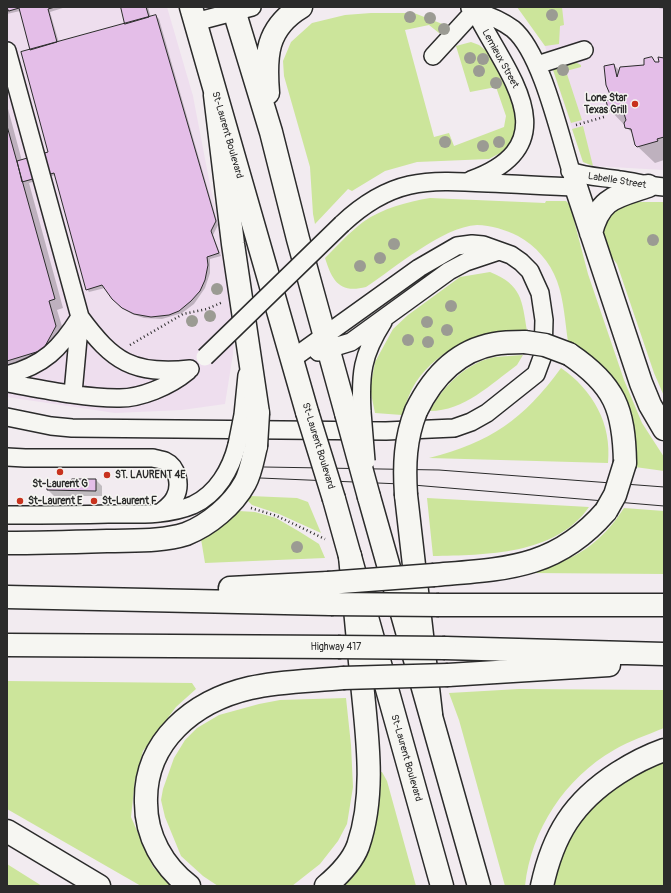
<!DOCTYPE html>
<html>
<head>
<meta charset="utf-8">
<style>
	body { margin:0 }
	#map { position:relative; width:671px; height:893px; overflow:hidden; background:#f2ebf0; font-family:Pangolin,sans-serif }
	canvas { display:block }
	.frame { position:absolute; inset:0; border:8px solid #2b2b2b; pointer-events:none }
</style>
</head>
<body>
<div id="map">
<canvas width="671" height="893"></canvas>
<div class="frame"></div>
</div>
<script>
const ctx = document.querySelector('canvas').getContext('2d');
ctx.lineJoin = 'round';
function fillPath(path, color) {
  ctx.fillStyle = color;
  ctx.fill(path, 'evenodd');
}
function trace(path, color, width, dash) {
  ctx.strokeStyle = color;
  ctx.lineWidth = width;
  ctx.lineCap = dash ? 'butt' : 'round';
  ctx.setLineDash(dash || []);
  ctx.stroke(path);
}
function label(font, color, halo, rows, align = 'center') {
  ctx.font = font + ' Pangolin,sans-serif';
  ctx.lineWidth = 3;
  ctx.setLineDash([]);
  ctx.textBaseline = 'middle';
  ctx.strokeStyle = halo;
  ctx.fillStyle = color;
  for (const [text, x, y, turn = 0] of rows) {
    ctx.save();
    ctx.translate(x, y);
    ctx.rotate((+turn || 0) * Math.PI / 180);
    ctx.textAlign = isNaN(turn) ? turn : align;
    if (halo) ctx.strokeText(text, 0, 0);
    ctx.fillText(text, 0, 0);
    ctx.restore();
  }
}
const built = new Path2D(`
	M7,7H167L193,96L211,190L233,274L235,307L233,354L225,404L182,410L115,413L7,397Z
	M518,7H664V170L593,166L583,162L545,46Z`);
const green = new Path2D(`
	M517,7H562L564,25L560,26L559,44L545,46Z
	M371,13H414L445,25L448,31L444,37L429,25L405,30L434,137L449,133L454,146L504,127L506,116L496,87L470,92L456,46L471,42L479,45L489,53L513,90L519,134L502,152L489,159L417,162L385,171L352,191L348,189L315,224L313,214L310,167L284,76L283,61L291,42L312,23L345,15Z
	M573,61L581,65V67L566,71L582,120L571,123L552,67Z
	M583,126L593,166L583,162L572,129Z
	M430,198L545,203L546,201H566L570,205L588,274L624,380L642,423L664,457V471L635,467C641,411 617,368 568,342C565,322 564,300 557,281C550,262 536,246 518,236C506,230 491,225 477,225C442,227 395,268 366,287C339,294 332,280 325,258C337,246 350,232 363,222C383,208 407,202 430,198Z
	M625,202H664V396L654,373L617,264L605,248L600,230L602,220Z
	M490,272C522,285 522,300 527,331C484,327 433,350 412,389C408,397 405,406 402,415L375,413L370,389L375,362L393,329L408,315L460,277Z
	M523,355L517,365C491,384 464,411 430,411C442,387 467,362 495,357C504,356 514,356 523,355Z
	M561,368C593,390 612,424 608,463L429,458C491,442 523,420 561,368Z
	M250,496L297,498L308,502L321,533L279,514L252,505L247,500Z
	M427,498L589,507C556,555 485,555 433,556Z
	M624,508L664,511V574L532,573C575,559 599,546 624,508Z
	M239,511L255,512L276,518L300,532L319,544L325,558L205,563L201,539L220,528Z
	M7,681L192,683L196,689L176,707L143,751L135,780L131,817L153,867L172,886H141L7,809Z
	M519,689L664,690V728C647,735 629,741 614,750C565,778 531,830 525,886H505L459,720L449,693Z
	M346,698L351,745L353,787L347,824L338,841L320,864L292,886H218L203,876L181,856L165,817L161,800L163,789L174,758L185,740L197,728L219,715L259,704L280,700Z
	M664,758V886H551L553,874L578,819L625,776Z
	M379,772H382L387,781L416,886H344C377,858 377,811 379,772Z
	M7,864L42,886H7Z`);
const shadow = new Path2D(`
	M7,7H66L50,12L59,43L126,25L122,7H148L151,18L156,16L159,19L218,225L213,235L221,256L210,259V273L205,288L194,304L182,313L162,319L144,318L132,314L120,307L105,288L89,292L87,289L55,175L29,183L63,308L57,310L65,336L7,372V105L22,161L49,153L31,51L20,11L7,14Z
	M653,7H664V9Z
	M652,58L656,63L660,62L659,58H664V160L655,163L636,145L634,135L610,110L613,100L614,65L619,70L623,67L645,66Z
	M96,480L102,486V496H54L48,490Z`);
const building = new Path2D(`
	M7,7H55L48,9L57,42L30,50L19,8L9,11Z
	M121,7H146L149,17L125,24Z
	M156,15L216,221L211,231L219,253L207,257L208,265L205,280L200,291L191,301L179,311L169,315L151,317L134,314L122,308L112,299L102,285L86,290L54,173L22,182L17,161L48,152L21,52Z
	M652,57L655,62H659L658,57L664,58V137L657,139L658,141L637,147L635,145L631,129L625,128L624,123L626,120L622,107L609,111L606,101L612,99L606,85L604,66L614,64L617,77L620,67L644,65V59Z
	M7,126L55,299L49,301L56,326L43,350L7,361Z
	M72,479H96V491L47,490V484H72Z`);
const path = new Path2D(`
	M576,125L604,117
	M130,345L183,314L207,309L223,302
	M251,508L277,516L325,539`);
const minor = new Path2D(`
	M470,8L475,11C505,72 572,143 471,180
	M195,22L252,7
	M7,51L80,317L73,393
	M433,56L478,7
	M537,65L584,50
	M570,171C587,177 603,177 620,180C635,182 649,186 664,187
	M342,224C390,179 425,179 488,183C517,184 546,186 576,187C562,147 544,55 513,29C501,20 488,15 475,11
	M318,352L351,342L449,271L466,262L499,251
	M7,375C44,365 60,349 80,317C113,362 133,375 190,369
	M7,383C41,389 83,398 117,398C140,399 170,386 188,371
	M362,412C360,374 362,355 383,322
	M243,415L247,375
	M7,417L51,426L72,428L386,431L454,428L471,422L487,413L536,374L543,355L544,320L540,293L530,271L521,262L511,255L483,245L472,244L457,246L419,268L292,359
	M7,457L25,458H153C157,459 162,460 165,461C178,467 181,486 175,497C172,504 166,508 160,513
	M7,515C41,515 75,515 108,514C136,514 167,516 193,505C217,494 231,469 237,445`);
const major = new Path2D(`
	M191,7L307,412
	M233,7L271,132L298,239L346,413
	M268,93C265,56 266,28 301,7
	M369,497L479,886
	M334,499L442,886`);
const highway = new Path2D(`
	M215,95L233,244L258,413
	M576,187L641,383L650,405L664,429
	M591,233C600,197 616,197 648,186
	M569,354C615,385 624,409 625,463
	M416,411C432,378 456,351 494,344C504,342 515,342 525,342
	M406,495L431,714
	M7,543C40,543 74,542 107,541C133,540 161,542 186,534C209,525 233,505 245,483C251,472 253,458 256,446
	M434,575C505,569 556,569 606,511
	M230,588L328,583
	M7,597L331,604
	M439,605H664
	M7,645L338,647
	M445,648L664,654
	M448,675L609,665
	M7,831L99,886
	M189,886C163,866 146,836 146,803C144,741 194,701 250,688C280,681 312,681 343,678
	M326,886C339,875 352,862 358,846C376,794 367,736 362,683C358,641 354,598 350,556
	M542,886C553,835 573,802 618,773C632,764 647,756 664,750`);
const tram = new Path2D(`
	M264,467L439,470L664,487
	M260,478L401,484L664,506`);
const minorBridge = new Path2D(`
	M205,357L342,224
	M362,412L366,461
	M237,445L243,415`);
const majorBridge = new Path2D(`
	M307,412L334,499
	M346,413L369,497`);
const highwayBridge = new Path2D(`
	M525,342L545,345L569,354
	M256,446L258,413
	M406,495C404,465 405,439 416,411
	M606,511L615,495L625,463
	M328,583L434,575
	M331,604L439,605
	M338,647L445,648
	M343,678L448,675`);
const trees = [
	[552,15],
	[410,17],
	[430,18],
	[444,29],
	[470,58],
	[483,59],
	[563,70],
	[479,71],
	[496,83],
	[445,142],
	[499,142],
	[483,146],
	[653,240],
	[394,244],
	[380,258],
	[360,266],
	[217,289],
	[451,306],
	[210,316],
	[192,321],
	[427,322],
	[447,330],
	[408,340],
	[428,342],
	[297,547]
];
const markers = [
	[635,104,4,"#c8321e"],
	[60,472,4,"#c8321e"],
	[107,475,4,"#c8321e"],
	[20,501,4,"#c8321e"],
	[94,501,4,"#c8321e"]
];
const streetNames = [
	["Lemieux Street",500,59,61],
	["St-Laurent Boulevard",227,135,74],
	["Labelle Street",617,181,9],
	["St-Laurent Boulevard",318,446,73],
	["Highway 417",336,647],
	["St-Laurent Boulevard",406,758,74]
];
const poiNames = [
	["Lone Star",627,98,"right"],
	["Texas Grill",627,110,"right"],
	["ST. LAURENT 4E",115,475],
	["St-Laurent G",60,484,"center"],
	["St-Laurent E",28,501],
	["St-Laurent F",102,501]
];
fillPath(built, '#eedeee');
fillPath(green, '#cce59b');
fillPath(shadow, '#0003');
fillPath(building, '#e4bee8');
trace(building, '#2b2b2b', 1);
trace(minor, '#2b2b2b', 20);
trace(major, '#2b2b2b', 25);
trace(highway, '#2b2b2b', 25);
trace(path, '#2b2b2b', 2.5, [1, 3]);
trace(minor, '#f6f6f2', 17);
trace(major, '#f6f6f2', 22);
trace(highway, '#f6f6f2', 22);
trace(tram, '#2b2b2b', 1);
trace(minorBridge, '#2b2b2b', 20, []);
trace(majorBridge, '#2b2b2b', 25, []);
trace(highwayBridge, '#2b2b2b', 25, []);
trace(minorBridge, '#f6f6f2', 17);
trace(majorBridge, '#f6f6f2', 22);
trace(highwayBridge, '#f6f6f2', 22);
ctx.fillStyle = '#9b9b93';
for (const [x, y] of trees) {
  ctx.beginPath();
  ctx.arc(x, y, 6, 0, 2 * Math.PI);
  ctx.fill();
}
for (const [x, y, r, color] of markers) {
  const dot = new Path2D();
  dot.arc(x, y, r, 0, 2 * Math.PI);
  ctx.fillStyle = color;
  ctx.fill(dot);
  trace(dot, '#f6f6f2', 1.5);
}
label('10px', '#2b2b2b', '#f6f6f2', streetNames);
label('bold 10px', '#2b2b2b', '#f6f6f2', poiNames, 'left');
</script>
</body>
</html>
